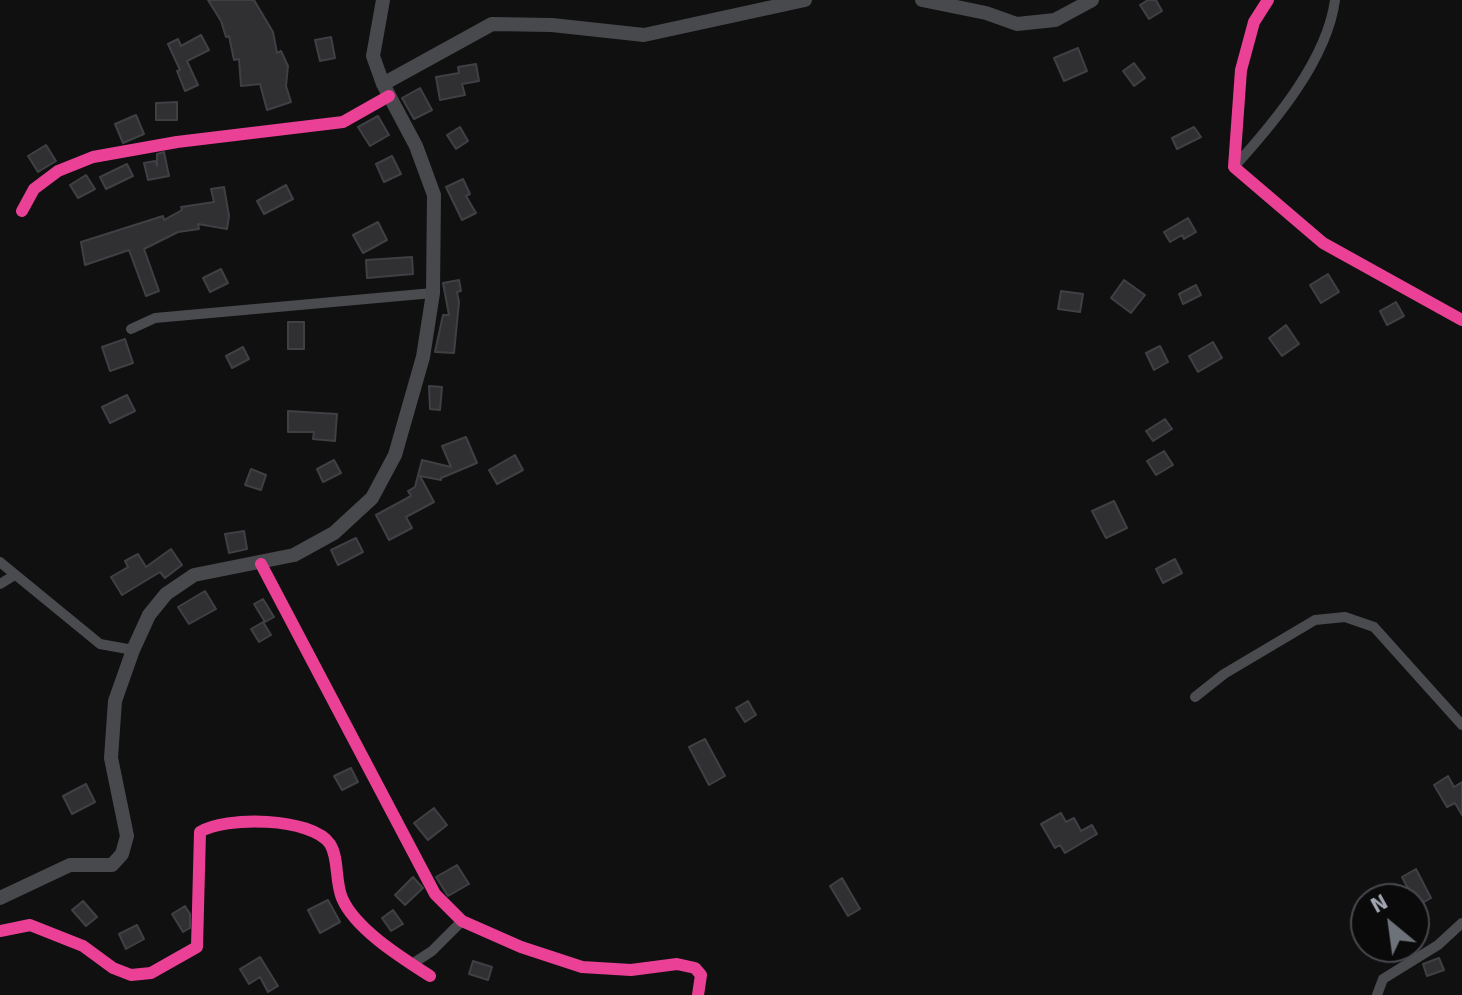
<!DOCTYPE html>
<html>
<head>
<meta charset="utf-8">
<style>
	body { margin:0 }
	#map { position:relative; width:1462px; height:995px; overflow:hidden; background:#101010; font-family:Signika,sans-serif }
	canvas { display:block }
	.north { position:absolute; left:1350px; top:883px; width:80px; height:80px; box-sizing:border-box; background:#0a0a0b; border:2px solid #46484d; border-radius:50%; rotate:331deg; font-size:22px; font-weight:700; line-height:32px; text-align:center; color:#a1a6b1 }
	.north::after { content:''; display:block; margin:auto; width:28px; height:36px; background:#6e7279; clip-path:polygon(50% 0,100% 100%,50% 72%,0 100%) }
</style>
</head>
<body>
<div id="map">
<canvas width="1462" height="995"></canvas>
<div class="north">N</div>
</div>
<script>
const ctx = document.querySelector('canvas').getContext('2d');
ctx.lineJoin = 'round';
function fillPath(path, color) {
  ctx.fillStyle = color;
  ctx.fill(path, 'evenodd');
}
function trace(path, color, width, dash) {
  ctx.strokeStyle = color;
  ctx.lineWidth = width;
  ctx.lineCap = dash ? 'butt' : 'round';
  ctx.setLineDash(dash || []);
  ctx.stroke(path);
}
const building = new Path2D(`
	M208,0H254L273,32L277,53L281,51L288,66L286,86L291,102L267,110L260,84L241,86L239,59L234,60L229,36L226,37L221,21Z
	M1148,0H1156L1162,11L1149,19L1140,5Z
	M201,35L209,50L187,61L198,85L185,91L177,71L180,70L168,44L178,39L181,46Z
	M331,37L335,58L320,61L315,40Z
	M1078,48L1087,71L1064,81L1054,58Z
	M1134,63L1145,78L1134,86L1123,71Z
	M476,64L479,81L462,84L465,95L440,100L436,77L459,73L458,67Z
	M420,88L432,110L414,119L402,98Z
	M177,102V120H156V103Z
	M136,115L144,134L123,143L115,124Z
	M378,116L389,135L370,146L358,127Z
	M460,127L468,141L456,149L447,135Z
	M1194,127L1201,137L1177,149L1172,138Z
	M46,145L56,161L38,172L28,156Z
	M164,152L169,176L148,180L144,163L155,161L157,166V154Z
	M392,156L401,174L384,182L376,164Z
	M127,164L133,176L106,189L100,177Z
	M86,175L95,189L78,198L70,185Z
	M463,179L470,194L466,196L476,213L462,220L446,187Z
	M286,185L293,199L264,214L257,201Z
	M224,187L229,216L227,229L198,224L199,229L178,232L144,249L159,291L146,296L129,250L85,265L81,242L163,216L164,220L182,210L181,207L214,202L211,189Z
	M1188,218L1196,232L1184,239L1182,235L1170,242L1164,232Z
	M378,222L387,240L363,253L353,235Z
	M412,257L413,274L367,278L366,260Z
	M221,269L228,283L210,292L203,278Z
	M1328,274L1339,292L1321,303L1310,285Z
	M459,280L461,291L457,292L459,302L454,353L435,352L443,315H449L443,283Z
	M1124,280L1145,295L1131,313L1111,298Z
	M1196,285L1201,295L1183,304L1179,294Z
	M1061,291L1083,294L1080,312L1058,309Z
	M1396,302L1404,316L1387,325L1380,311Z
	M288,322H304V349H288Z
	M1286,325L1299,344L1282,356L1269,338Z
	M125,339L133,363L110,371L102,347Z
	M1213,342L1222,358L1198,372L1189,356Z
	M1160,346L1168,362L1154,370L1146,353Z
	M243,347L249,359L232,368L226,356Z
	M429,386L442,387L440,410L430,409Z
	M127,395L135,411L110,423L102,407Z
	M288,411L337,414L335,441L313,439L314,432H288Z
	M1165,419L1172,429L1153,441L1146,431Z
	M466,437L477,463L441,478V480L420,476L434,502L406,517L412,528L389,540L376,515L411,496L408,491L415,487L422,460L451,467L442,446Z
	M1164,451L1173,465L1156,475L1147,461Z
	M515,455L523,470L497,484L489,470Z
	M334,460L341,473L323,482L317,469Z
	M251,469L266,475L261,490L245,485Z
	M1114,501L1127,528L1106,538L1092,511Z
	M244,531L247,549L229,553L225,534Z
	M356,538L363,552L338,565L331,550Z
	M171,549L182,565L165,578L160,572L122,595L111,577L128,567L125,561L138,554L146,567Z
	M1175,559L1182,573L1163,583L1156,569Z
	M205,591L216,609L189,624L178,607Z
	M263,599L274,617L265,622L254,604Z
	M263,622L271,635L259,642L251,629Z
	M748,701L756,715L745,722L736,708Z
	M705,739L725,776L709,785L689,747Z
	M351,768L358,782L342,790L334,776Z
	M1448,776L1454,787L1462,782V815L1455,803L1447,807L1434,785Z
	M86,784L95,802L72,814L63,796Z
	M434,808L447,825L428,840L414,823Z
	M1061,813L1066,822L1074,818L1081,831L1092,825L1097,834L1065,853L1060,845L1055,848L1041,824Z
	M457,865L469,884L448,896L436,877Z
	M1416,869L1431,898L1417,906L1402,877Z
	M413,877L423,888L405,905L395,895Z
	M842,878L860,909L848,916L830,886Z
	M328,900L340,922L320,933L308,910Z
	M83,901L97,917L86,926L72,910Z
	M185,906L190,914V928L183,932L172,914Z
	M393,910L403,924L391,931L382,918Z
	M137,925L144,939L126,949L119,934Z
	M260,957L278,986L268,992L260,977L249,984L240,969Z
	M1439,958L1444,970L1427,976L1423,964Z
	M473,961L492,967L488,980L469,974Z`);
const street = new Path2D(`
	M1268,0L1254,22L1241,70L1234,167L1323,243L1462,320
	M1234,167C1274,123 1327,60 1335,0
	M22,211L34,189L58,171L93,157L177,142L343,122L389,96
	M131,329L155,318L433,293
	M0,562L100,644L133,650
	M261,564L435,894L462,921L521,947L582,967L631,970L677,964L695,968L701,975L698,995
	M0,584L13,576
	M1195,697L1224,674L1315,620L1345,617L1374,627L1462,725
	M0,931L30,925L83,946L113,968L131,975L151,973L197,947L200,832C224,816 312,817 330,844C339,858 335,882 342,898C355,929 402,958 430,976
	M412,964L432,951L462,921
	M1377,995L1383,979L1438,945L1462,923`);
const secondary = new Path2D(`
	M922,0L986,13L1017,24L1055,20L1092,0
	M383,84L492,24L552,25L644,35L805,0
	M0,898L70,865H112L122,854L127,836L111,758L115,701L133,650L149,615L166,594L194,575L294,555L334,533L372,498L395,455L423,357L433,293L434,195L416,146L383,84L373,56L383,0`);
const cycleway = new Path2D(`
	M1268,0L1254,22L1241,70L1234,167L1323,243L1462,320
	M22,211L34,189L58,171L93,157L177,142L343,122L389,96
	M261,564L435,894L462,921L521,947L582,967L631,970L677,964L695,968L701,975L698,995
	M0,931L30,925L83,946L113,968L131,975L151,973L197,947L200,832C224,816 312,817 330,844C339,858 335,882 342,898C355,929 402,958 430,976`);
fillPath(building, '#303033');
trace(building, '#3f4044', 2);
trace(street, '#4a4b4f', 10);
trace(secondary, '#48494c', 14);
trace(cycleway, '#ea4096', 12);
</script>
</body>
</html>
